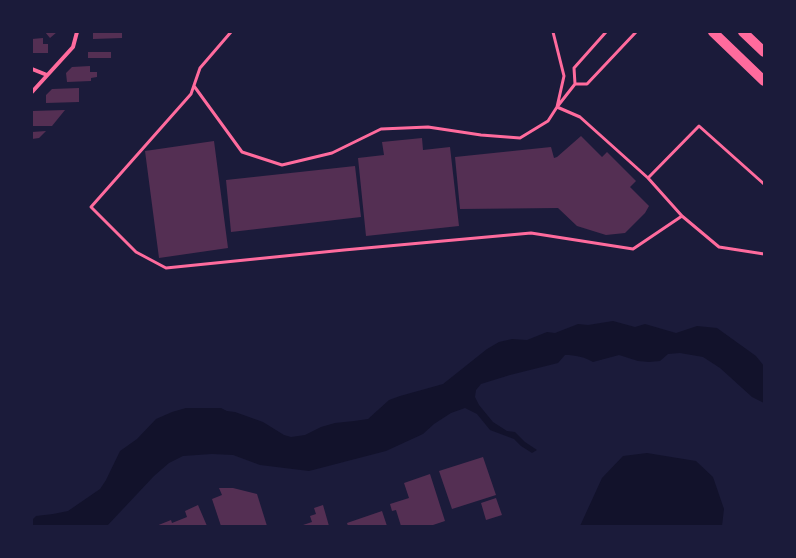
<!DOCTYPE html>
<html>
<head>
<meta charset="utf-8">
<style>
	body { margin:0 }
	#map { position:relative; width:796px; height:558px; overflow:hidden; background:#1b1b3a; font-family:Rubik,sans-serif }
	canvas { display:block }
	.frame { position:absolute; inset:0; border:33px solid #1b1b3a; pointer-events:none }
</style>
</head>
<body>
<div id="map">
<canvas width="796" height="558"></canvas>
<div class="frame"></div>
</div>
<script>
const ctx = document.querySelector('canvas').getContext('2d');
ctx.lineJoin = 'round';
function fillPath(path, color) {
  ctx.fillStyle = color;
  ctx.fill(path, 'evenodd');
}
function trace(path, color, width, dash) {
  ctx.strokeStyle = color;
  ctx.lineWidth = width;
  ctx.lineCap = dash ? 'butt' : 'round';
  ctx.setLineDash(dash || []);
  ctx.stroke(path);
}
const water = new Path2D(`
	M613,321L635,327L645,324L676,333L697,326L717,328L756,356L764,366V403L752,397L720,368L703,357L680,353L668,354L660,361L649,362L638,361L619,355L593,362C584,357 576,355 565,355L558,363L510,375L481,384L476,390L475,397L479,405L493,422L507,431L515,432L525,442L537,450L532,453L521,446L514,439L490,430L477,414L465,408L451,413L434,424L423,434L386,451L309,471L260,465L233,455L212,454L183,456L169,463L154,476L107,526H32V520L36,516L53,514L68,511L100,489L106,480L120,451L137,439L156,419L172,412L186,408H221L227,411L235,412L263,422L284,435L291,437L305,435L321,427L335,423L354,421L368,419L389,400L400,396L443,384L487,349L499,342L512,339L527,340L547,332L555,333L578,324L588,325Z
	M647,453L696,461L713,477L724,509L722,526H580L602,478L623,456Z`);
const building = new Path2D(`
	M45,32H57L50,38Z
	M93,32H122V38L93,39Z
	M43,38V44H48V53H32V39Z
	M88,52H111V58H88Z
	M90,66V72H97V77L91,78V81L67,82L66,73L72,67Z
	M79,88V102L46,103V95L52,89Z
	M65,110L52,126H32V111Z
	M46,131L39,138L32,139V132Z
	M581,136L602,157L607,152L636,181L630,187L649,206L645,213L625,233L606,235L577,226L558,208L460,209L455,157L551,147L554,158L557,157Z
	M422,138L423,150L450,147L459,226L366,236L358,158L384,155L382,142Z
	M214,141L228,248L159,258L145,151Z
	M355,166L361,217L231,232L226,180Z
	M483,457L496,495L452,509L439,471Z
	M430,474L445,521L433,525V526H401L396,510L392,511L390,504L409,498L404,483Z
	M219,488H233L257,494L267,526H221L212,499L222,495Z
	M496,498L502,515L486,520L481,503Z
	M198,505L207,526H156L171,520L172,523L187,517L185,511Z
	M323,505L329,526H300L312,522L310,516L316,514L314,508Z
	M382,511L387,526H348L347,523Z`);
const service = new Path2D(`
	M231,32L200,68L191,94L91,207L136,252L166,268L344,250L531,233L633,249L682,216
	M606,32L574,68L575,84L557,107L580,117L648,178
	M575,84H587L636,32
	M194,86L242,152L282,165L332,153L381,129L428,127L481,135L520,138L548,121L557,107L564,76L553,32
	M764,184L699,126L648,178L682,216L719,247L764,254`);
const minor = new Path2D(`
	M32,69L47,75
	M32,92L73,47L77,32`);
const primary = new Path2D(`
	M713,32L764,81
	M743,32L764,52`);
fillPath(water, '#12122b');
fillPath(building, '#542f53');
trace(service, '#ff6b9d', 3);
trace(minor, '#ff6b9d', 4);
trace(primary, '#ff6b9d', 10);
</script>
</body>
</html>
